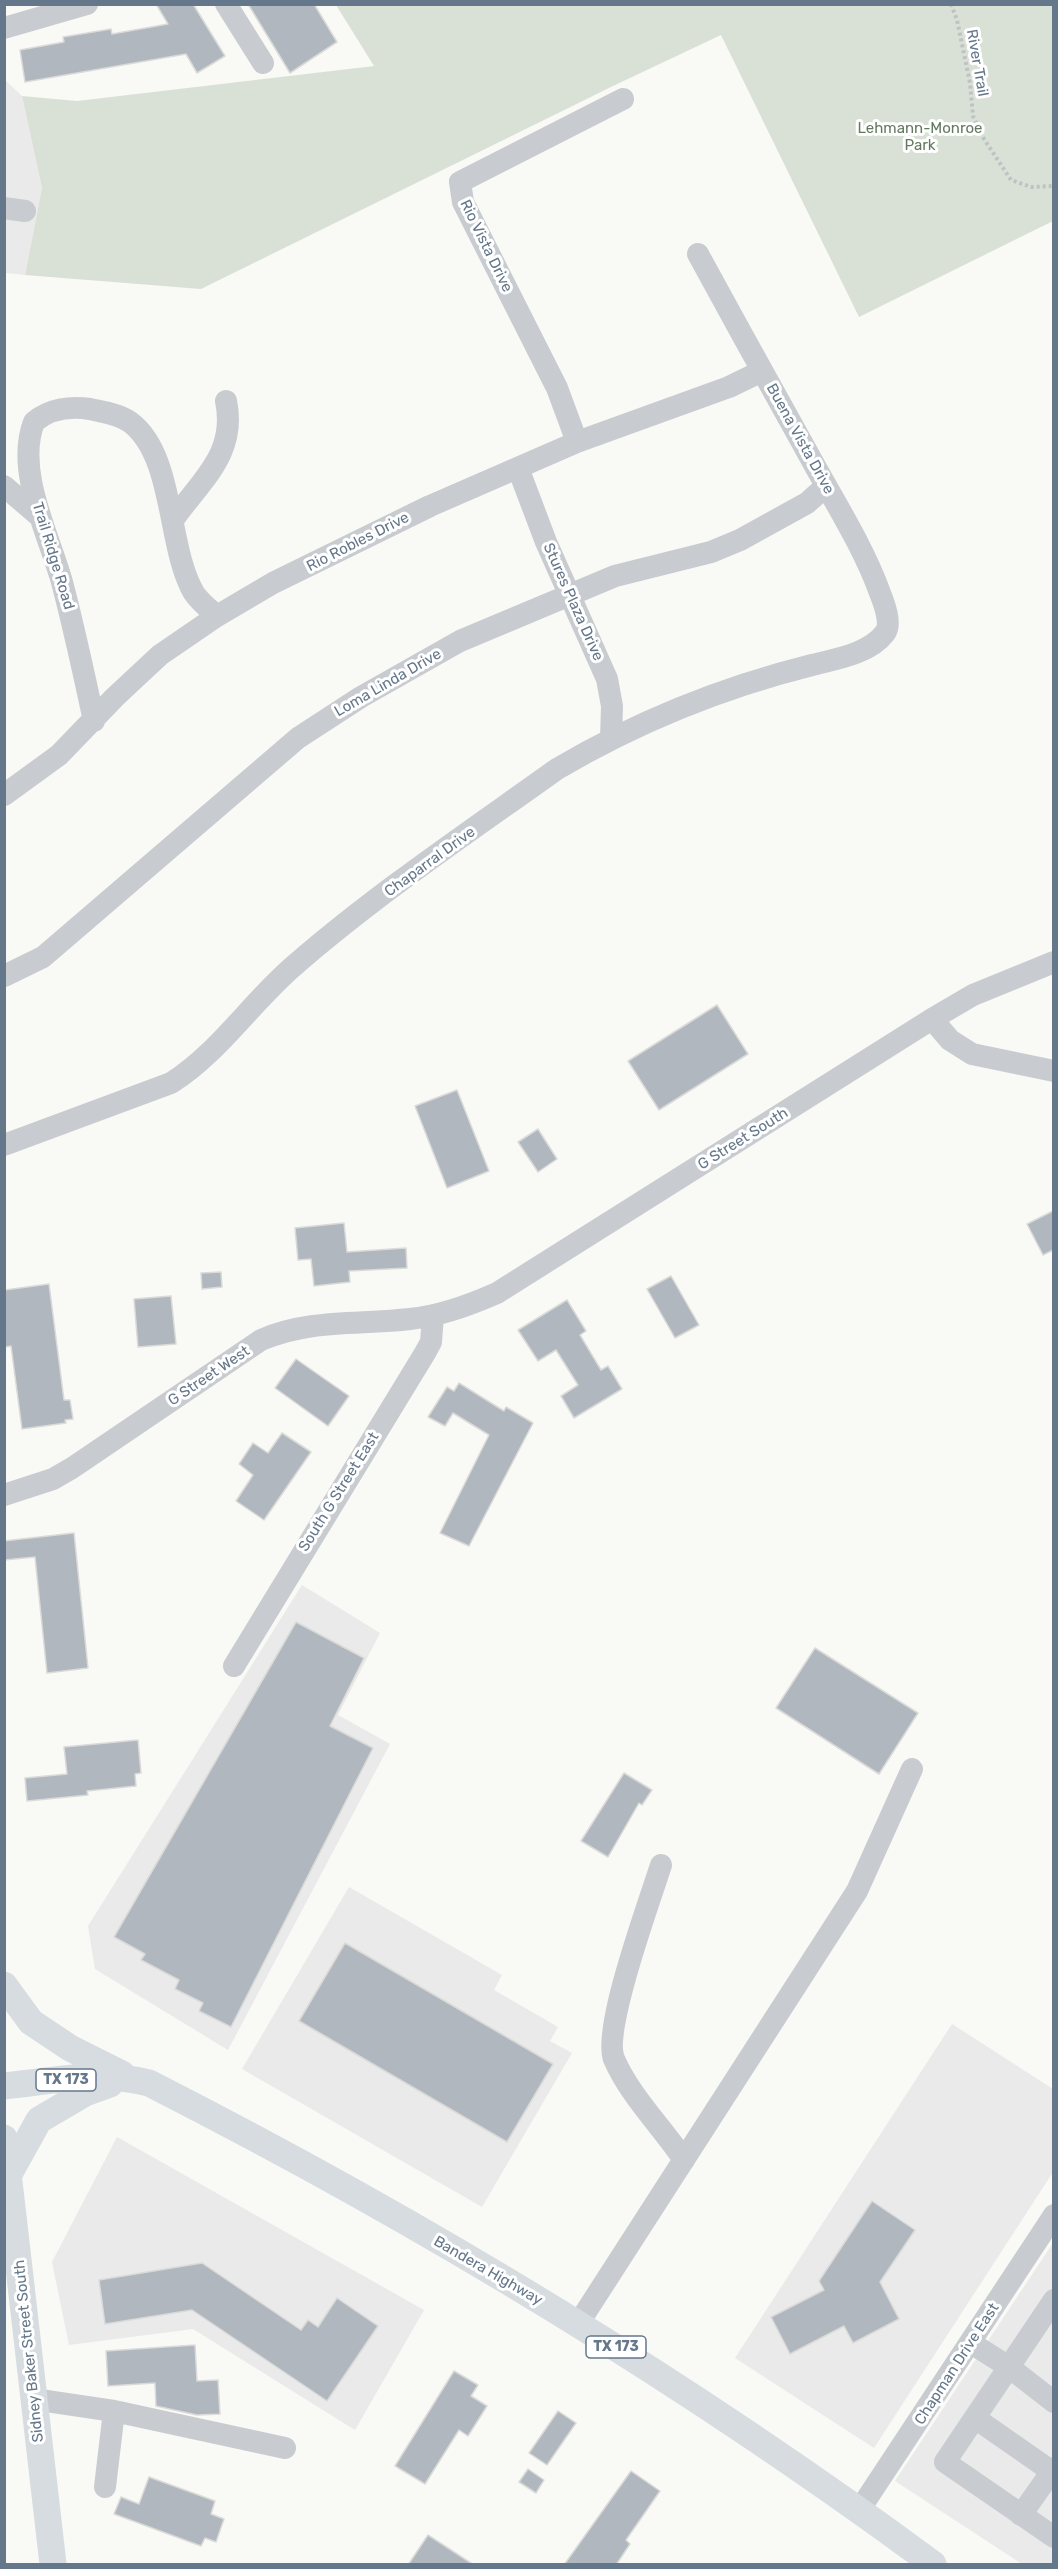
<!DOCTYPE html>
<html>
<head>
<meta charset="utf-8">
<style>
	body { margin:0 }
	#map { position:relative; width:1058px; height:2569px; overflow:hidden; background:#f9f9f6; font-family:Rubik,sans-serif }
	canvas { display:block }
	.frame { position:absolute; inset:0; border:6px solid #65778a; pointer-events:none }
</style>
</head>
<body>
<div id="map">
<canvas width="1058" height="2569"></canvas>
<div class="frame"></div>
</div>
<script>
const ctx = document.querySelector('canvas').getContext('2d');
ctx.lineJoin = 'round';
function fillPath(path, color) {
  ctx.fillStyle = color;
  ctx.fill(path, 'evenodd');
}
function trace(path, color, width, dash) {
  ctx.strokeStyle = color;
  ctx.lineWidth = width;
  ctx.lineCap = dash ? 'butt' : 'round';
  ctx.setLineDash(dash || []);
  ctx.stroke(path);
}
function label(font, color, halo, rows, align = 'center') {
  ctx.font = font + ' Rubik,sans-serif';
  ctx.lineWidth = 6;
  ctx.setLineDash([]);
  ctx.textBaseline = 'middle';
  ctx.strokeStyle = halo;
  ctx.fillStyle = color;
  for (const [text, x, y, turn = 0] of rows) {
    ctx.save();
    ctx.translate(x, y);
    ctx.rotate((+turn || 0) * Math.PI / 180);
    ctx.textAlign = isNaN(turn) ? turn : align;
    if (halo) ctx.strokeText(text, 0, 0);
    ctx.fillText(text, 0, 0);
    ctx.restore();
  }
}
const built = new Path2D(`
	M5,80L22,96L42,188L25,275L5,273Z
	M302,1585L380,1633L338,1715L390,1744L228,2050L95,1969L88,1926Z
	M349,1887L502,1975L494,1990L558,2027L550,2041L572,2053L482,2207L242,2069Z
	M952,2024L1053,2089V2172L874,2448L735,2358Z
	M117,2137L424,2310L355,2430L193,2329L69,2345L52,2262Z
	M1053,2243V2564H1022L895,2481Z`);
const green = new Path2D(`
	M336,5H1053V221L859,317L721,35L613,86L201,289L25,275L42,188L22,96L77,101L374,66Z`);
const building = new Path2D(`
	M156,4H193L225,56L197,73L186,54L25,82L20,50L64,42L63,37L111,29L112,34L168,24Z
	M248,4H314L337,42L290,73Z
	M717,1005L748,1054L659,1110L628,1061Z
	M457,1090L489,1171L447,1188L415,1106Z
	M538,1129L557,1159L538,1172L518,1142Z
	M1053,1211V1250L1043,1255L1027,1224Z
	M344,1223L347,1252L406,1248L407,1268L349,1271L350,1282L314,1286L311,1259L298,1260L295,1228Z
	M221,1272L222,1287L202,1289L201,1273Z
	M671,1276L699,1325L675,1338L647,1289Z
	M49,1284L64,1400H70L73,1419L65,1420L66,1423L22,1429L11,1346L5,1347V1290Z
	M171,1296L176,1344L138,1347L134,1299Z
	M567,1300L586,1331L580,1335L601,1370L608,1366L622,1389L574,1418L561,1396L578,1385L556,1350L538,1361L518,1330Z
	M296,1359L349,1396L328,1426L275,1388Z
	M459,1383L504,1411L506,1407L533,1423L469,1546L440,1533L489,1435L453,1413L445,1426L428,1417L447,1387L454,1391Z
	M282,1433L311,1452L264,1520L236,1501L253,1475L239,1464L253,1443L268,1453Z
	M74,1533L88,1668L47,1673L35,1557L4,1560V1541Z
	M296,1622L364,1658L330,1726L373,1748L231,2027L199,2011L203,2003L175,1989L179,1980L141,1960L145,1954L114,1937Z
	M815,1648L918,1713L879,1774L776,1708Z
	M138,1740L141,1773L135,1774L136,1786L87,1791L88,1795L27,1801L25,1778L67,1774L64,1747Z
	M624,1773L652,1790L642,1805L639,1803L608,1857L581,1841Z
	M345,1943L553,2064L507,2142L299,2021Z
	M872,2201L915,2230L880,2282L899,2319L853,2343L844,2326L790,2354L771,2317L824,2290L819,2281Z
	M202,2263L301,2330L308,2320L318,2327L337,2298L378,2326L327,2401L192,2310L105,2324L99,2280Z
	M195,2345L197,2381L218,2380L220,2414L197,2415L156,2406L155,2383L108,2386L106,2351Z
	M454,2371L478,2385L471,2396L487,2406L468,2436L459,2430L425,2484L395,2466Z
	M558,2411L576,2423L547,2465L529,2453Z
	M528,2469L544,2480L536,2493L519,2482Z
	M631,2471L660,2491L626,2540L630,2544L616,2565H564Z
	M149,2477L215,2501L211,2514L224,2519L216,2542L205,2538L201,2546L114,2514L121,2497L139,2504Z
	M428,2535L474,2565H408Z`);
const path = new Path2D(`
	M951,4L957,20L970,83L973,116L984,139L1011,180L1031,187L1054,186`);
const minor = new Path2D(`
	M226,4L263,63
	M4,28L87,4
	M4,208L25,211
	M577,442L557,388L463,202L460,182L623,99
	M518,468L546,542L607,679L612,706L611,739
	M4,486L39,516
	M173,520C201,480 237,454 226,401
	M94,721C84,674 74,628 62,582C49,535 15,471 34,422C49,409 70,406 90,409C103,412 119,414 130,422C175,455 167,548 194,593C200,602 209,609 217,616
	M4,795L59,755L115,697L160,655L217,616L273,583L430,506L577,442L729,387L762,371
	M4,976L43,957L298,738L361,697L460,641L615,576L711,552L740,540L807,503L826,486
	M932,1019L950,1040L972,1054L1054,1071
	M4,1145L171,1083C220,1052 252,1001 296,964C378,893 469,832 557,769C635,723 724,687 812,665C836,659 869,654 885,633C892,624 884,603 880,593C863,546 834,501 810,457C772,389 735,322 698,254
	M4,1495L53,1479L72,1468L261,1340C309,1319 359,1325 410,1319C440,1316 470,1305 497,1293L932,1019L973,995L1054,962
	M234,1666L425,1353L431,1342L433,1315
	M661,1865C650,1900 602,2030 614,2059C630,2096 662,2127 684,2160
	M1054,2300L945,2462L1054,2537
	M578,2324L857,1891L912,1769
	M971,2343L1009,2367L1054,2402
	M33,2399L114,2411L285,2448
	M975,2418L1054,2473
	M105,2487L114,2411
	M858,2512L1054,2215
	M1021,2515L1054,2468`);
const major = new Path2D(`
	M4,1985L31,2022L70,2048L122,2074
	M4,2086C52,2081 102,2070 149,2083C422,2222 686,2382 933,2564
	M4,2138L53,2564
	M9,2174L39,2120L85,2093L110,2084`);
const shields = [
	[66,2080,60],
	[616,2347,60]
];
const shieldNames = [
	["TX 173",66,2080],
	["TX 173",616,2347]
];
const streetNames = [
	["River Trail",977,63,80],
	["Rio Vista Drive",486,246,64],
	["Buena Vista Drive",800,439,61],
	["Rio Robles Drive",358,542,-27],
	["Trail Ridge Road",53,556,73],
	["Stures Plaza Drive",573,602,66],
	["Loma Linda Drive",388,683,-30],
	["Chaparral Drive",430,862,-36],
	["G Street South",743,1139,-32],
	["G Street West",209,1376,-34],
	["South G Street East",339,1492,-58],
	["Bandera Highway",488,2271,30],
	["Sidney Baker Street South",29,2351,-96],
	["Chapman Drive East",957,2364,-57]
];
const parkNames = [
	["Lehmann-Monroe",920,129],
	["Park",920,146]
];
fillPath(built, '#e9eae9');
fillPath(green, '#d9e1d6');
fillPath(building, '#b0b7bf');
trace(building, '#dadad8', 1.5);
trace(path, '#bfc2c4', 4, [3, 3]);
trace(minor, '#c8ccd0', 22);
trace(major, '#d6dce0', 27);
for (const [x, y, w] of shields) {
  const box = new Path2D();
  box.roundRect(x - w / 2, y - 11, w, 22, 4.5);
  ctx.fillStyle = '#fff';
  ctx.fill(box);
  trace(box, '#65778a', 1.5);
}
label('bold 14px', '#65778a', null, shieldNames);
label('15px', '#65778a', '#fff', streetNames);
label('15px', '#647a60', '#fff', parkNames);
</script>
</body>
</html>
